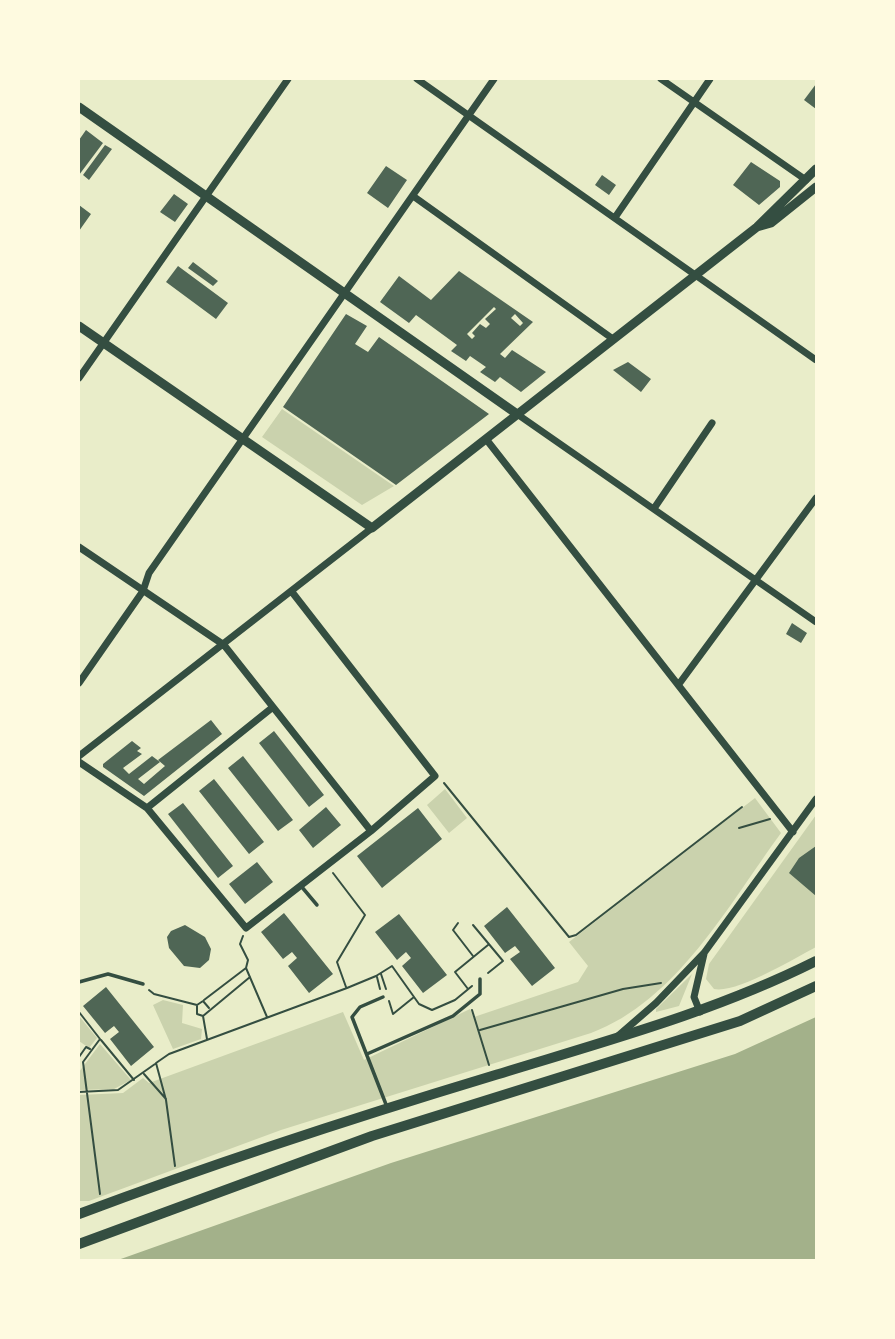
<!DOCTYPE html>
<html>
<head>
<meta charset="utf-8">
<style>
	body { margin:0 }
	#map { position:relative; width:895px; height:1339px; overflow:hidden; background:#e9edc9; font-family:Signika,sans-serif }
	canvas { display:block }
	.frame { position:absolute; inset:0; border:80px solid #fefae0; pointer-events:none }
</style>
</head>
<body>
<div id="map">
<canvas width="895" height="1339"></canvas>
<div class="frame"></div>
</div>
<script>
const ctx = document.querySelector('canvas').getContext('2d');
ctx.lineJoin = 'round';
function fillPath(path, color) {
  ctx.fillStyle = color;
  ctx.fill(path, 'evenodd');
}
function trace(path, color, width, dash) {
  ctx.strokeStyle = color;
  ctx.lineWidth = width;
  ctx.lineCap = dash ? 'butt' : 'round';
  ctx.setLineDash(dash || []);
  ctx.stroke(path);
}
const green = new Path2D(`
	M282,409L394,486L362,505L262,437Z
	M445,789L467,818L449,833L427,805Z
	M755,798L781,833C729,904 677,1001 591,1033L281,1130L89,1201H79V1095L123,1093L143,1078L149,1083L343,1012L364,1060L470,1009L474,1017L578,982L588,966L569,942Z
	M816,815V947C795,958 736,994 714,989L706,979L709,964Z
	M692,974L679,1006L656,1012V1009Z
	M163,1000L183,1005L182,1023L202,1029L201,1039L173,1049L153,1005Z
	M79,1016L97,1038L89,1048L79,1041Z
	M100,1044L131,1080L114,1089L79,1090V1072Z`);
const water = new Path2D(`
	M816,1017V1260H118L391,1163L735,1054Z`);
const building = new Path2D(`
	M816,84V109L804,100Z
	M86,130L103,143L79,175V140Z
	M105,145L112,149L89,180L83,175Z
	M751,162L780,181V187L759,205L733,185Z
	M386,166L407,180L388,208L367,193Z
	M602,175L616,185L609,195L595,185Z
	M174,194L188,204L175,222L160,212Z
	M79,205L91,214L79,231Z
	M193,262L218,281L213,286L188,268Z
	M178,266L228,303L216,319L166,282Z
	M459,271L533,322L500,354L505,358L512,350L546,372L521,392L500,377L495,382L480,372L486,367L470,356L466,361L451,351L457,345L416,315L409,323L380,302L399,276L431,300ZM494,307L496,309L485,319L490,324L486,328L480,324L472,333L475,336L472,339L467,334ZM515,314L523,323L520,326L511,318Z
	M346,314L367,326L355,344L368,352L379,337L489,414L396,485L283,407Z
	M628,362L651,379L641,392L613,370Z
	M792,623L807,633L801,643L786,634Z
	M211,720L222,734L144,796L103,767V764L132,741L141,748L137,751L142,754L123,768L129,774L152,756L160,762L138,779L144,784L165,766L158,760Z
	M274,731L324,795L309,807L259,743Z
	M243,756L293,820L278,831L228,768Z
	M214,779L264,842L249,854L199,791Z
	M183,803L233,866L218,878L168,814Z
	M326,807L341,825L313,848L299,830Z
	M418,808L442,839L382,888L357,856Z
	M816,846V896L789,873L799,858Z
	M257,862L273,882L245,904L229,884Z
	M507,907L555,968L532,986L510,959L520,952L515,946L505,953L484,926Z
	M284,913L333,974L309,993L288,966L297,958L292,952L283,959L261,932Z
	M399,914L447,975L423,993L402,966L411,958L406,952L397,960L375,932Z
	M185,925L205,937L211,949L209,960L200,968L184,966L169,948L167,937L171,931Z
	M106,987L154,1047L131,1066L110,1039L119,1032L114,1026L105,1033L83,1006Z`);
const path = new Path2D(`
	M444,783L569,937L576,935L742,807
	M739,828L770,819
	M333,873L365,915L337,962L346,987
	M458,923L453,930L473,956
	M473,925L503,961L488,973
	M243,936L240,944L248,960L246,968L267,1017
	M381,974L386,989
	M377,977L380,989
	M468,989L455,972L488,945
	M149,990L154,994L197,1005L203,1001L209,1008
	M204,1000L246,968
	M389,1001L393,1014L414,997
	M197,1006V1014L203,1016
	M472,1010L489,1065
	M79,1012L100,1039L83,1062L100,1194
	M480,1030L623,989L661,983
	M207,1039L203,1016L250,977
	M101,1040L134,1080
	M79,1057L86,1047L90,1049
	M144,1074L166,1099
	M79,1092L118,1090L155,1064
	M175,1166L166,1100L156,1063L169,1054L347,988L376,976L392,966L419,1004L432,1010L455,1000L472,986`);
const service = new Path2D(`
	M301,886L317,905
	M79,982L108,974L143,984
	M383,997L360,1007L352,1017L387,1107
	M367,1054L453,1016L480,994V979`);
const minor = new Path2D(`
	M417,79L816,360
	M661,79L806,180
	M413,196L613,339
	M616,216L710,79
	M79,378L288,79
	M517,414L816,622
	M486,439L793,832
	M655,507L712,423
	M79,547L224,645L371,831
	M79,683L143,591L149,573L494,79
	M679,684L816,498
	M79,756L372,528
	M79,762L147,808L246,928L371,831L435,776L292,592
	M147,808L273,707
	M700,1012L694,997L704,954
	M618,1036L656,1003L704,953L816,799`);
const tertiary = new Path2D(`
	M79,107L517,414
	M757,227L771,223L816,187
	M79,326L372,528L757,227L816,169`);
const primary = new Path2D(`
	M79,1214C215,1163 353,1118 492,1076C602,1042 712,1013 816,961
	M79,1244L372,1136L740,1021L816,986`);
fillPath(green, '#cad2ad');
fillPath(water, '#a3b18a');
fillPath(building, '#4f6655');
trace(path, '#344e41', 2);
trace(service, '#344e41', 3.5);
trace(minor, '#344e41', 7);
trace(tertiary, '#344e41', 9);
trace(primary, '#344e41', 10);
</script>
</body>
</html>
